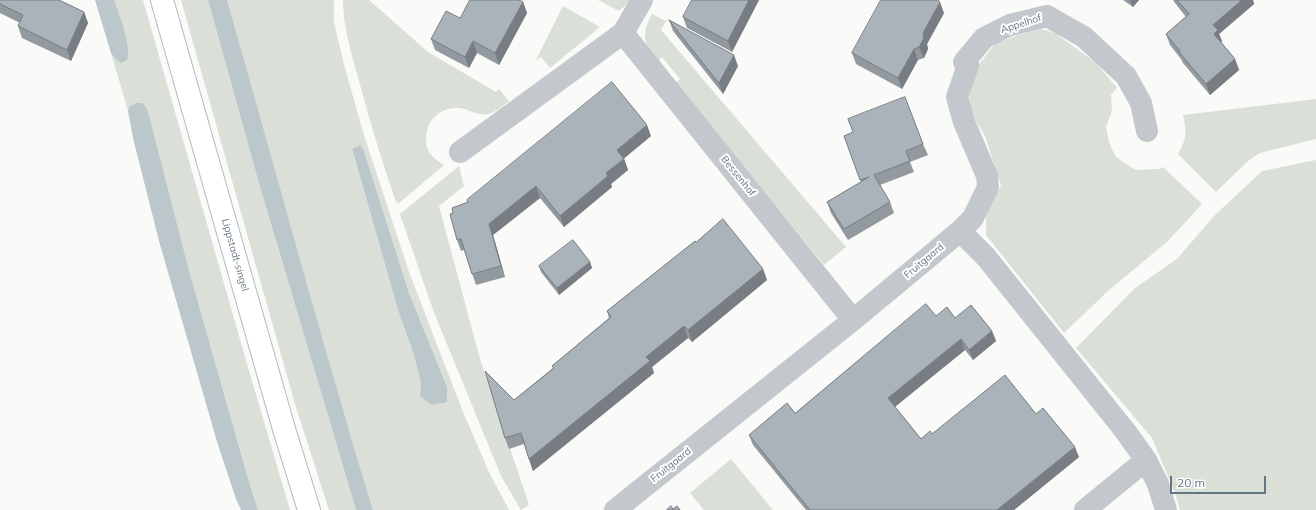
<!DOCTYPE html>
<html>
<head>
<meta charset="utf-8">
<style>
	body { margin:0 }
	#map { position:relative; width:1316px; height:510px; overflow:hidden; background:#fafaf8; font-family:Mulish,sans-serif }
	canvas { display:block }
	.scale { position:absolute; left:1170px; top:476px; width:96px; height:18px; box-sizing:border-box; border:2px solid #657683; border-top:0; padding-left:5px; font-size:12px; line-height:14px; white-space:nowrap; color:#657683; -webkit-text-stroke:3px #fff; paint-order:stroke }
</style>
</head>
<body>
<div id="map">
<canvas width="1316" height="510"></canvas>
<div class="scale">20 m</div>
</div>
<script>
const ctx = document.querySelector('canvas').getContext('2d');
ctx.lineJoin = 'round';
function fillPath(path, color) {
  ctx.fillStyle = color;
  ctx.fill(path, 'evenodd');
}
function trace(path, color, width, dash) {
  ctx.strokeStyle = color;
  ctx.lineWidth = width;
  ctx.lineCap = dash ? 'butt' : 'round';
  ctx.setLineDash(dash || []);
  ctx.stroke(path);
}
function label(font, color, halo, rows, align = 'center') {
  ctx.font = font + ' Mulish,sans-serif';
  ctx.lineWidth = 4;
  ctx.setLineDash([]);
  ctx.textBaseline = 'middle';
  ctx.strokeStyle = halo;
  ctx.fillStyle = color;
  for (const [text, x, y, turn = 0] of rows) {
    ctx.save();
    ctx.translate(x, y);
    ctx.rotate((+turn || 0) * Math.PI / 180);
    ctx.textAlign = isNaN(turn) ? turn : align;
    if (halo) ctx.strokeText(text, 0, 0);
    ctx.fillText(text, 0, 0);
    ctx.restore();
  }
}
const green = new Path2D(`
	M103,0H143L245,357L290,510H258L249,482L190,274L149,115L146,107L136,103L129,107L128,111L111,53Z
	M181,0H208L258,180L356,510H329L295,404Z
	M227,0H334V23L345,68L363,132L409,272L463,412L489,472L509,510H373L330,368L259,113ZM361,145L364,151L409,293L447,387L420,396L421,383L414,355L398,310L352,150Z
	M343,0H369L428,52L496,92L499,89L509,101C502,106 497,112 488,114C475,116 470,109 459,108C439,107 426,121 426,139C425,152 435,159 444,165L399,203L396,202C382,162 370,122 359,81C352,55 343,28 343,0Z
	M598,0H631L619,11Z
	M563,6L600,27L550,68L541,57L536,60Z
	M652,14L666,21L661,30L846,247L824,265L675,83L680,79L662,57L658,61C643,45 641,33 652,14Z
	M1041,29L1055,33L1096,63L1117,88L1111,95L1112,111L1106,127L1109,142L1115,156L1123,162L1136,170L1159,169L1163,167L1202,204L1167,242L1108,291L1064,333L986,235V216L993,200L1001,186L985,136L971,113L969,93L976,68L995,44L1018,35Z
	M1316,99V139L1260,153L1248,161L1216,192L1178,154C1187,138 1187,133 1183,115Z
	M1316,160V510H1180L1175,493L1152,438L1076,348L1135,288L1177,259L1214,216L1262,171Z
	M459,166L464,186L439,206L480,359L529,505L521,510L501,476L492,454L433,310L400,214Z
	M731,459L773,510H704L690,493Z`);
const water = new Path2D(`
	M95,0H114C119,14 132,47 127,60L121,63L117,60L111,53Z
	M208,0H227C276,170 321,341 373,510H356L258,180Z
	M136,103H142L146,107L149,115L190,274L249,482L258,510H241L236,499L218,445L159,241L133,138L128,111L129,107Z
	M361,145L364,151L409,293L447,387V402L432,405L420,396L421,383L414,355L398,310L352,149Z`);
const street = new Path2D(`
	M623,33L853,320
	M460,152L623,33L642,0
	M960,231L973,218L988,187L987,176L964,122L957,97L968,65L964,62L984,38L1010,25L1047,16L1084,37L1126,76L1141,103L1147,131
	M615,510L853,320L960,231L986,257L1126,432L1146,460L1158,484L1166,510
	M1085,510L1146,460`);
const primary = new Path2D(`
	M162,0L284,429L309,510`);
const wall = new Path2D(`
	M0,0L84,12L88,23L71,61L22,38L18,26L20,23L0,13Z
	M759,0L732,52L687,28L683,17Z
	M1123,0H1139L1133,7Z
	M1173,0H1253L1254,4L1219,34L1222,41L1221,42L1235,59L1239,70L1210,95L1183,63L1181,59L1170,45L1166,34L1186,17L1175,3Z
	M523,2L527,13L499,65L477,53L469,68L435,50L431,39L460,18Z
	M944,13L927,44L928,49L924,58L918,60L902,89L856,64L852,53Z
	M669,20L738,66L723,94L673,31Z
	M651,136L624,158L628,170L611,184L612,187L564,227L540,198L493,235L505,277L476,285L464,250L461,251L457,240L453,213L468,202Z
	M844,136L923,144L928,155L910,162L914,172L880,185L890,202L894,213L848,240L831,213L827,202L861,182Z
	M696,242L763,269L767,280L692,342L688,338L652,367L654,373L533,471L524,444L509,449L505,438L514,400L553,368L552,366L609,318L607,311Z
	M590,262L592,268L559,295L541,272L539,266Z
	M955,318L992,331L996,341L973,360L965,350L895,407L921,439L932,434L1036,414L1079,457L1014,510H806L753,445L749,435L795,413Z`);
const shadedWall = new Path2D(`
	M749,0H759L732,52L728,41Z
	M1130,0H1139L1133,7Z
	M1242,0H1253L1254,4L1219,34L1222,41L1218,45L1214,34L1213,25Z
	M523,2L527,13L499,65L495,53Z
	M940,2L944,13L927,44L928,49L924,58L919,47L923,33Z
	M84,12L88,23L71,61L67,50Z
	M473,41L477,53L469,68L465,57Z
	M914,49L918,60L902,89L898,78Z
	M734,55L738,66L723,94L719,83Z
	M1235,59L1239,70L1210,95L1206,84Z
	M647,125L651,136L621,161L617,150Z
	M624,159L628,170L611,184L612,187L564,227L560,216L606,173Z
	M536,186L540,198L493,235L505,277L501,266L489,224Z
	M590,262L592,268L559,295L557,288Z
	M763,269L767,280L692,342L688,330Z
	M684,326L688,338L652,367L654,373L533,471L529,459L646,357Z
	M992,331L996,341L973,360L969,350Z
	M961,339L965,350L892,409L888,398Z
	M1075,447L1079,457L1014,510H997Z`);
const building = new Path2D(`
	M0,0H59L84,12L67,50L18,26L23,15L0,4Z
	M470,0H519L523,2L495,53L473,41L465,57L431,39L446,11L460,18Z
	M692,0H749L728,41L683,17Z
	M881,0H938L940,2L923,33L924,38L919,47L914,49L898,78L852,53Z
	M1177,0H1242L1213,25L1218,30L1214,34L1235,59L1206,84L1179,52L1180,51L1166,34L1189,14Z
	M669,20L734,55L719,83Z
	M612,82L647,125L617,150L624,159L606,173L608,176L560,216L536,186L489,224L501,266L472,274L461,239L457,240L450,214L453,213L452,208L468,202L467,200Z
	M905,97L923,144L906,151L910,161L874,175L890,202L844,229L827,202L869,177L860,180L844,136L853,132L848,119Z
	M723,219L763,269L688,330L684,326L646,357L650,361L529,459L521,433L505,438L485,371L514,400L554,368L552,366L611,317L607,311L695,241L696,242Z
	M573,240L590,262L557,288L539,266Z
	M926,304L936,316L947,307L955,318L971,305L992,331L969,350L961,339L888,398L921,439L930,431L932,434L1005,375L1036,414L1043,408L1075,447L997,510H810L749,435L787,403L795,413Z
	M671,506L673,509L677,506L680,510H667Z`);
const streetNames = [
	["Appelhof",1021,24,-18],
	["Bessenhof",738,176,51],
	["Lippstadt-singel",235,255,74],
	["Fruitgaard",924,261,-40],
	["Fruitgaard",671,465,-39]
];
fillPath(green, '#dadfd7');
fillPath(water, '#bbc7cb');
trace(primary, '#b5babe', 24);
trace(street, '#c3c8cc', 22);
trace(primary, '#fff', 22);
fillPath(wall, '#929a9f');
fillPath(shadedWall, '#777d82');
fillPath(building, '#aab3b9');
trace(building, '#777d82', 1);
label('10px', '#657683', '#fff', streetNames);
</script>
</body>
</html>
